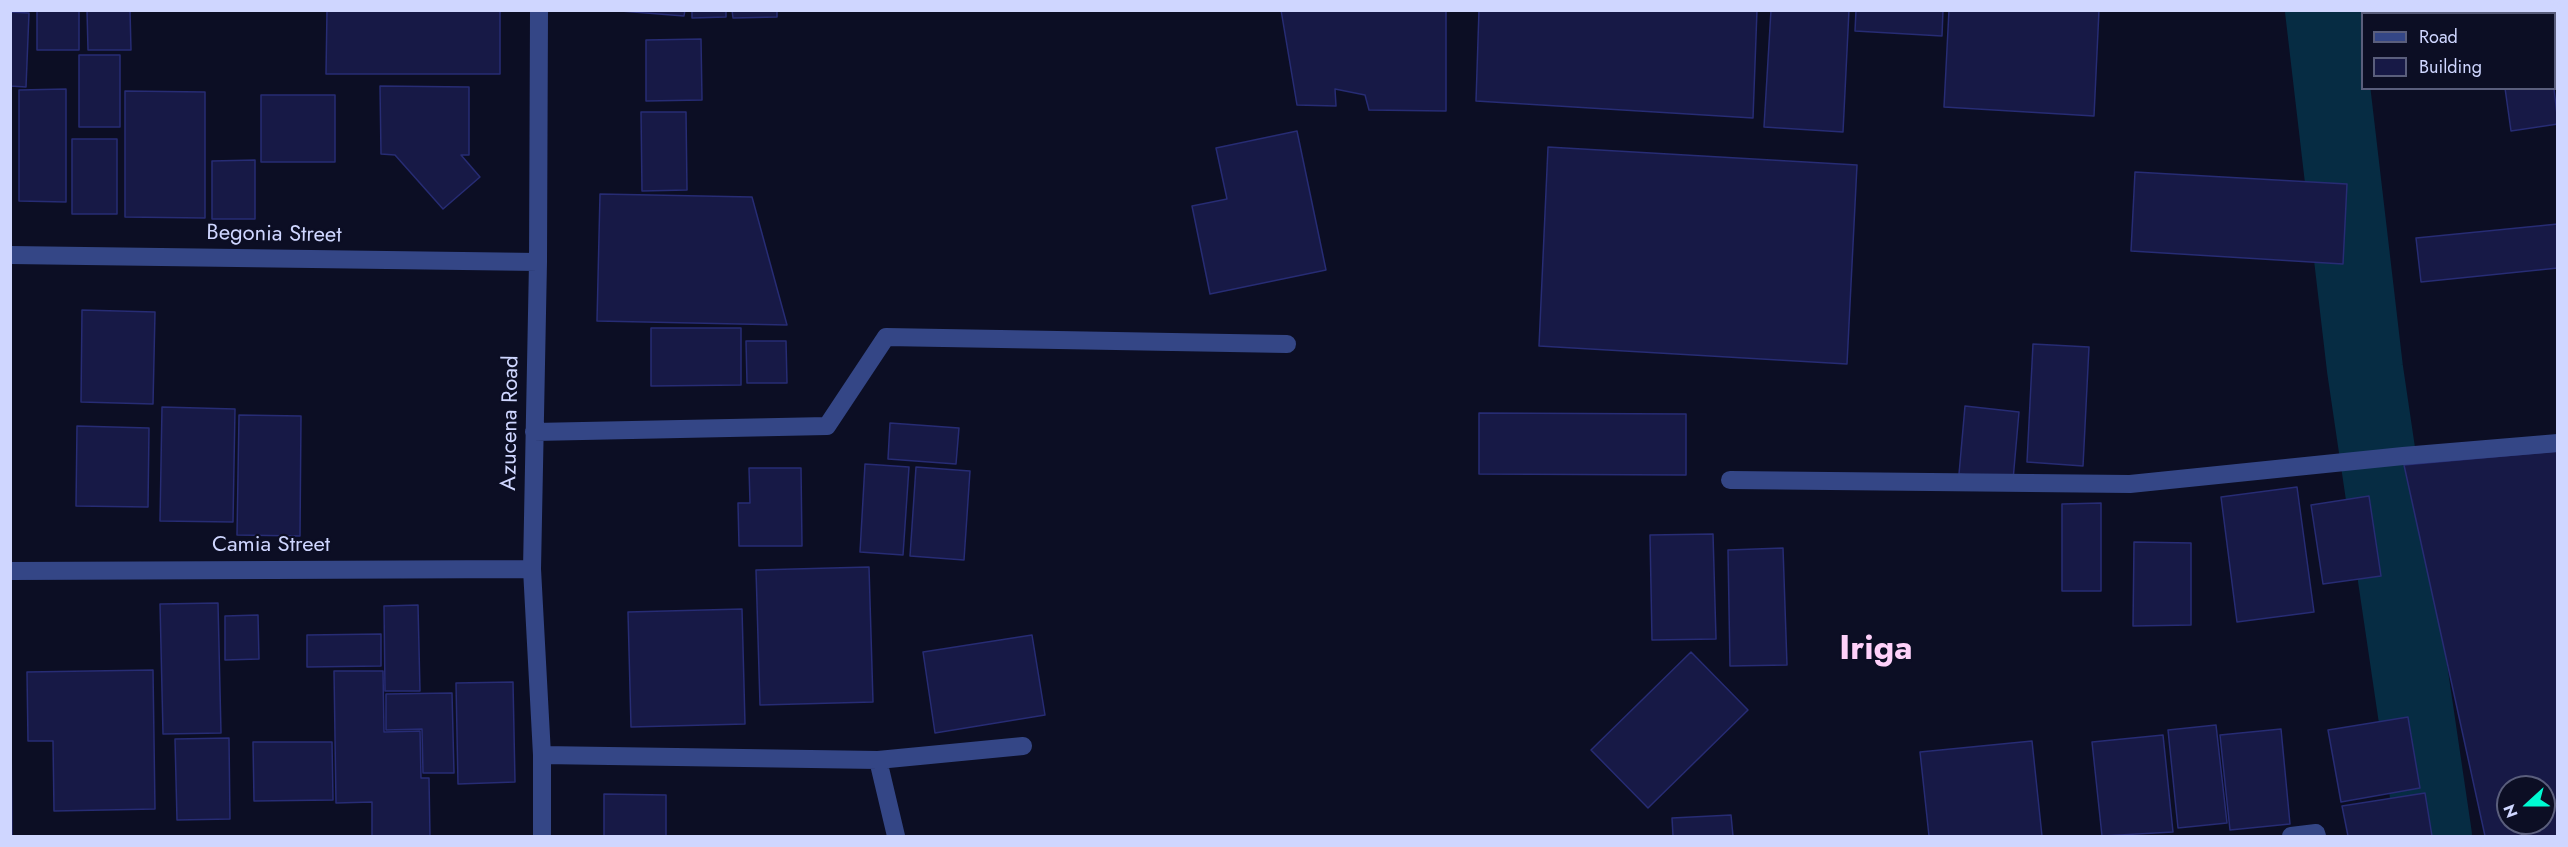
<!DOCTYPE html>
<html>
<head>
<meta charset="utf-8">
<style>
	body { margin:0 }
	#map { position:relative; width:2568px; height:847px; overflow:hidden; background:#0c0e24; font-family:Jost,sans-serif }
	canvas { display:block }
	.frame { position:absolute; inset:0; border:12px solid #cfd6ff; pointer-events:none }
	.legend { position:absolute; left:2361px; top:12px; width:195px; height:78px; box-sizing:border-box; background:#0c0e24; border:2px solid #5a5e7c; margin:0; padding:8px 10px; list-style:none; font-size:18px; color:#cfd6ff }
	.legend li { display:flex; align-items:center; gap:12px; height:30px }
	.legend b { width:30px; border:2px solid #5a5e7c }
	.north { position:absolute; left:2496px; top:775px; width:60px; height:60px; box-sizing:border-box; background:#0c0e24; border:2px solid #5a5e7c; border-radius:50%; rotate:249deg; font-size:16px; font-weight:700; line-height:24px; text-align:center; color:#cfd6ff }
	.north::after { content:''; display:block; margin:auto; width:21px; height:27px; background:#00fad2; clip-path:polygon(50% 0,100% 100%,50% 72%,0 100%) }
</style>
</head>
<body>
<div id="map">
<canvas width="2568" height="847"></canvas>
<div class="frame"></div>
<ul class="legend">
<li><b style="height:8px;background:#344686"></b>Road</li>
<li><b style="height:16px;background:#171946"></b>Building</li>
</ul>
<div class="north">N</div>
</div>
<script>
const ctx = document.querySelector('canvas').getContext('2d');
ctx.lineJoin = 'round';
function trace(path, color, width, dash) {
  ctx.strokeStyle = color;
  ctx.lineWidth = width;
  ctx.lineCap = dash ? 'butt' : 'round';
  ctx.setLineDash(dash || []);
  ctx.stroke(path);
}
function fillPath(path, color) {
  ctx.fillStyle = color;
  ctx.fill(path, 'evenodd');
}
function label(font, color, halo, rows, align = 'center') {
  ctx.font = font + ' Jost,sans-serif';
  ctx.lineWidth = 4.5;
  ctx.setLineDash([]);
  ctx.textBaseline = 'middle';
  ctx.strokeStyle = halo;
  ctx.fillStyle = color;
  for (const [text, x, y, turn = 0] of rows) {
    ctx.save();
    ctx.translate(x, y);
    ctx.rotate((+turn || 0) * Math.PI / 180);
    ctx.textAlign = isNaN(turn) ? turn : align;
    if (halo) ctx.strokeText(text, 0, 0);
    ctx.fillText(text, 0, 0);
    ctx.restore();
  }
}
const river = new Path2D(`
	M2323,10L2365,369L2434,836`);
const building = new Path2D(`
	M37,10H79V50H37Z
	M87,10H130L131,50H88Z
	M327,10H500V74H326Z
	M608,10H685L684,16Z
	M692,10H726V17L692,18Z
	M732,10H777V17L733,18Z
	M1281,10H1446V111L1369,110L1365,95L1335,89L1336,106L1297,105Z
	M1479,10H1757L1753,118L1476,101Z
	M1771,10H1849L1843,132L1764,127Z
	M1856,10H1943L1942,36L1855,31Z
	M1949,10H2099L2094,116L1944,107Z
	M10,12L29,13L26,87L10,86Z
	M701,39L702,100L646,101V40Z
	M79,55H120V127H79Z
	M380,86L469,87V155H461L480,177L443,209L395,155L381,154Z
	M2505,88H2554L2558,124L2511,131Z
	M66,89V202L19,201V90Z
	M125,91L205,92V218L125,217Z
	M261,95H335V162H261Z
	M641,112H686L687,190L642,191Z
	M1297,131L1326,270L1210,294L1192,206L1227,199L1216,148Z
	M72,139H117V214H72Z
	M1548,147L1857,165L1847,364L1539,346Z
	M255,160V219H212V161Z
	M2135,172L2347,184L2343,264L2131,251Z
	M600,194L752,197L787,325L597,321Z
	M2558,224V268L2421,282L2416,238Z
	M82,310L155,312L153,404L81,402Z
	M651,328H741V385L651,386Z
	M746,341H786L787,383H747Z
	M2033,344L2089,347L2083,466L2027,462Z
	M1965,406L2019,412L2013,480L1959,474Z
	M162,407L235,409L233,522L160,521Z
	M1479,413L1686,414V475L1479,474Z
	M239,415L301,416L300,536L237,535Z
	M890,423L959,428L956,464L888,459Z
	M77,426L149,428L148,507L76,506Z
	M2558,451V836H2485L2404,465ZM2508,787H2544V823H2508Z
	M865,464L909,467L903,555L860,552Z
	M916,467L970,471L964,560L910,556Z
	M749,468H801L802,546H739L738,503H750Z
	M2297,487L2314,612L2237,622L2221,497Z
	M2369,496L2381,576L2323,584L2311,505Z
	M2101,503V591H2062V504Z
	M1713,534L1716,639L1652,640L1650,535Z
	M2134,542L2191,543V625L2133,626Z
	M1783,548L1787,665L1730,666L1728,550Z
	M869,567L873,702L760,705L756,570Z
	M218,603L221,733L163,734L160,604Z
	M418,605L420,691H385L384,606Z
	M742,609L745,724L631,727L628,612Z
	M258,615L259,659L225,660V616Z
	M381,634V666L307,667V635Z
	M1032,635L1045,715L935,733L923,652Z
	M1691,652L1748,710L1648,808L1591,750Z
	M153,670L155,809L54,811L53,741H28L27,672Z
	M334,671H383L384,732L420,731L421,778H429L430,836H372V802L336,803Z
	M513,682L515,782L458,784L456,683Z
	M452,693L454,773H423L422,729L386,730V694Z
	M2408,717L2420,788L2341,802L2328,730Z
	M2216,725L2227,823L2178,828L2168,730Z
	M2281,729L2290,824L2230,830L2220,735Z
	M11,732L12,836H10Z
	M2163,735L2173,832L2102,836L2092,742Z
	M229,738L230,819L177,820L175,739Z
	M2032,741L2042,836H1929L1920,752Z
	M253,742H332L333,800L254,801Z
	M2425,793L2432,836H2348L2342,806Z
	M604,794L666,795V836H604Z
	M1731,815L1733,836H1673L1672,818Z`);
const minor = new Path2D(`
	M539,10L538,262L532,569L542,755V836
	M10,255L538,262
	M534,432L827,426L886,337L1287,344
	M1730,480L2130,484L2403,456L2558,443
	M10,571L532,569
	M542,755L878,760L1023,746
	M878,760L896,836
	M2291,836L2316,833L2317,836`);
const streetNames = [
	["Begonia Street",274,235,1],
	["Azucena Road",511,423,-89],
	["Camia Street",271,546]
];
const townNames = [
	["Iriga",1876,651]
];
trace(river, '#062c43', 76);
fillPath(building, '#171946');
trace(building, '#272c74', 1.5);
trace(minor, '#344686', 18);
label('22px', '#cfd6ff', '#0c0e24', streetNames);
label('bold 34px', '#ffd1fa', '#0c0e24', townNames);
</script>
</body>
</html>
